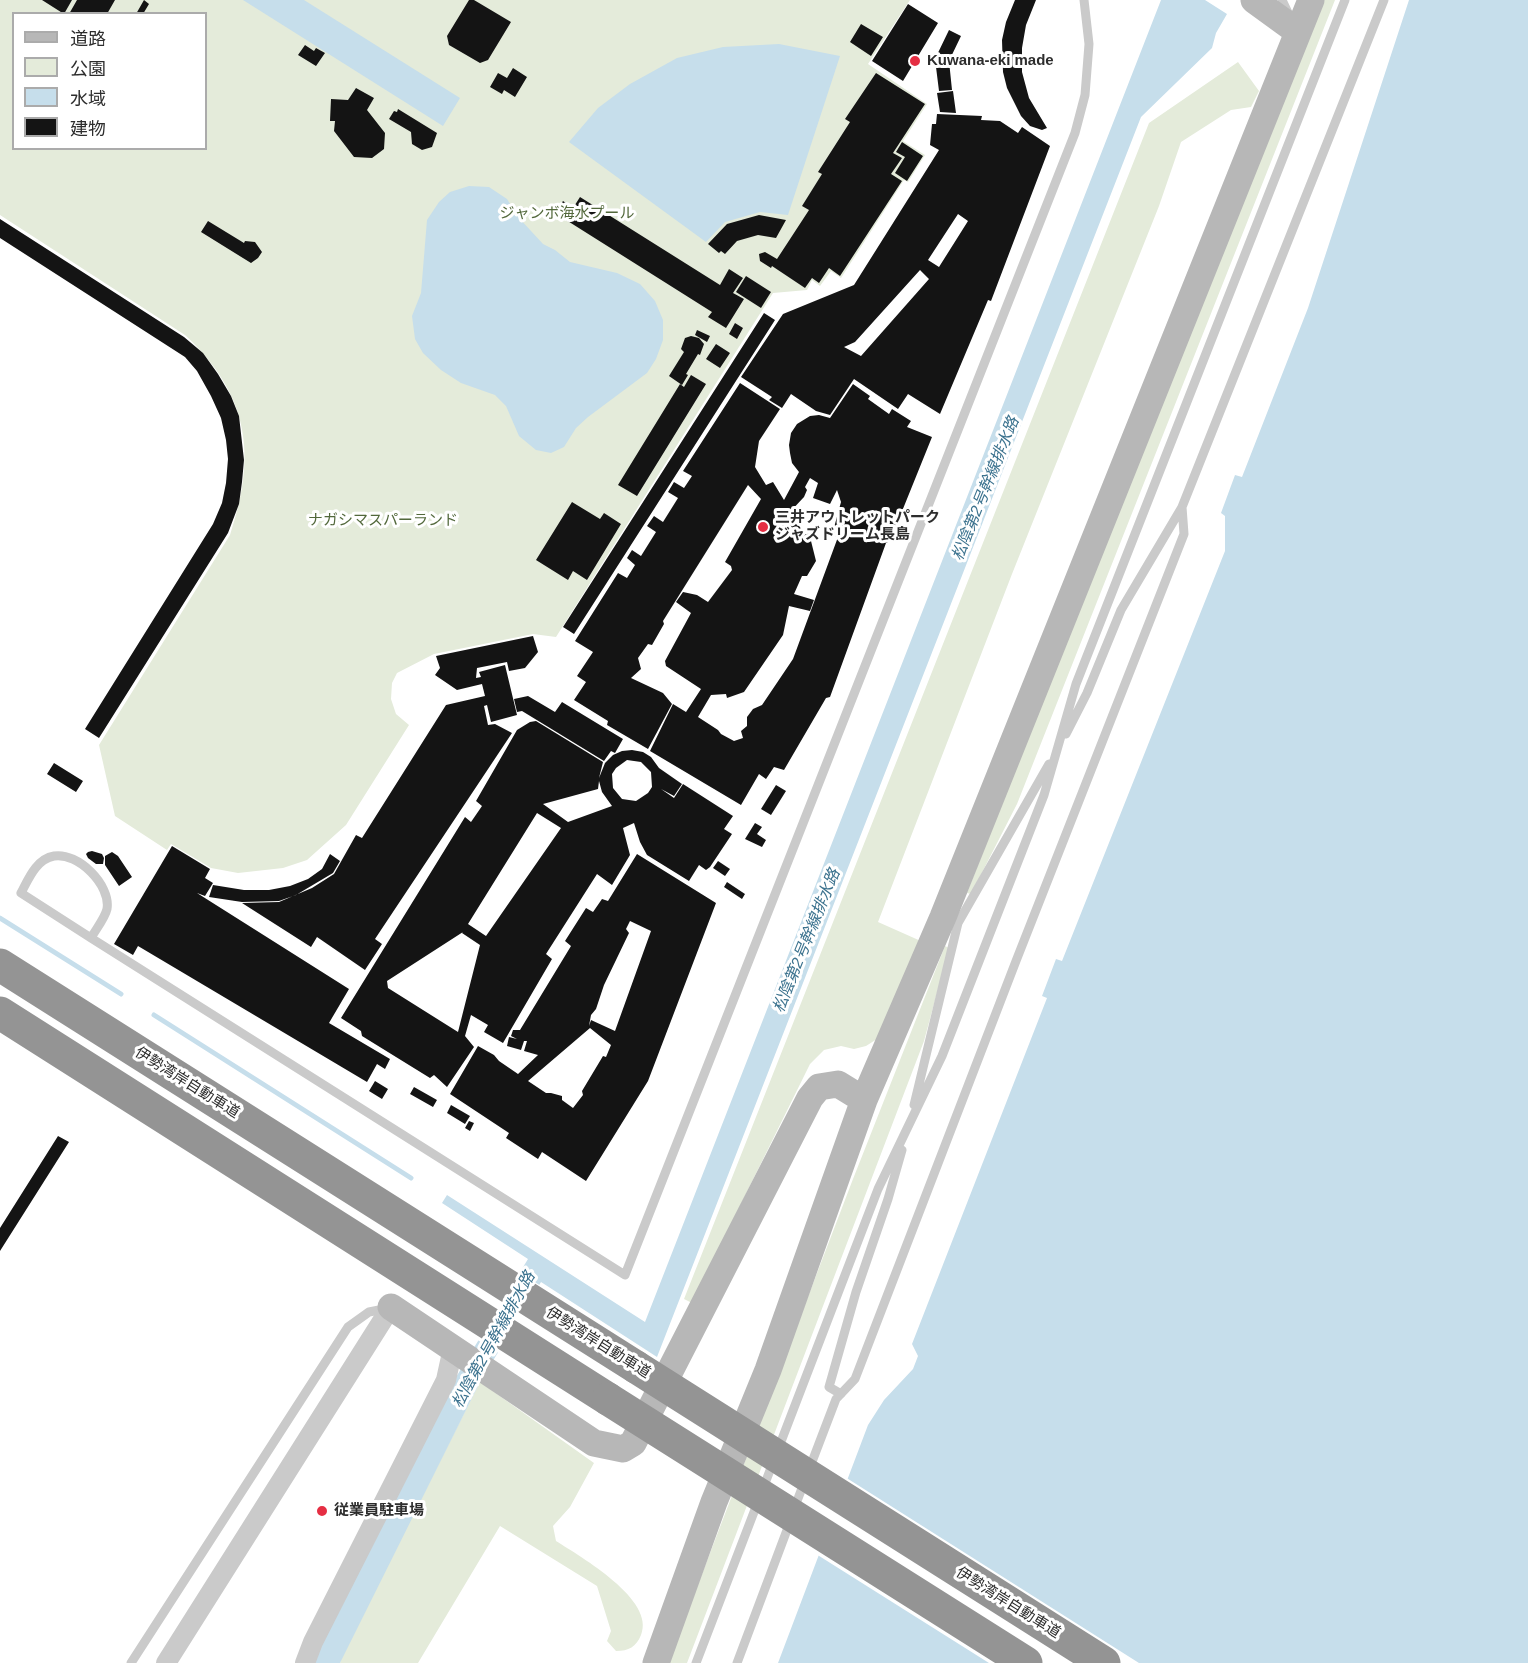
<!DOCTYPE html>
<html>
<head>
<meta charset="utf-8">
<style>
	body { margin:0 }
	#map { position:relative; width:1528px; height:1663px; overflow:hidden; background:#fff; font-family:Arial,"Noto Sans JP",sans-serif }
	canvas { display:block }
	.legend { position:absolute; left:12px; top:12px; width:195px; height:138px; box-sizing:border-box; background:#fff; border:2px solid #ababab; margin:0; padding:8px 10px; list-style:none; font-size:18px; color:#2d2d2d }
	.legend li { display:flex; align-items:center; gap:12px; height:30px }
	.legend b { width:30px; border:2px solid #ababab }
</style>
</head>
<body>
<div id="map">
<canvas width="1528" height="1663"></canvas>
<ul class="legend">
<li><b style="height:8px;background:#b7b7b7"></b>道路</li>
<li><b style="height:16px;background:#e4ebda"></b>公園</li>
<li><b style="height:16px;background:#c6deeb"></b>水域</li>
<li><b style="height:16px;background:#141414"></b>建物</li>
</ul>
</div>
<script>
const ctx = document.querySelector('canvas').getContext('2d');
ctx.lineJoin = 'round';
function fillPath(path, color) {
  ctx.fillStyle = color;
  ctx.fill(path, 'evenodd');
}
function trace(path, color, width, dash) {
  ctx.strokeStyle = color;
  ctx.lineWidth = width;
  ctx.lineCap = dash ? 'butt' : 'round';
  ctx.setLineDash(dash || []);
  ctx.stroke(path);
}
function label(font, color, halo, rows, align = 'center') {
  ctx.font = font + ' Arial,"Noto Sans JP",sans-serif';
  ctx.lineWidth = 6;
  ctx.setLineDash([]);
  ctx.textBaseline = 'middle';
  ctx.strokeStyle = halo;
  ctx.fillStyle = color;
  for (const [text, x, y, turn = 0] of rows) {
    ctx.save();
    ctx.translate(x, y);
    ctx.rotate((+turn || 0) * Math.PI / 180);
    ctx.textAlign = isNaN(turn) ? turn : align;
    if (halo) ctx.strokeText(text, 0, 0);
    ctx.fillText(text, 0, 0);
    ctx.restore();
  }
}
const green = new Path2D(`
	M0,0H910L868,64L927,104L903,141L925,155L908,182L904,180L841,278L831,271L820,286L812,280L807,290L773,293L556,637L533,634L434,654L397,673L392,683L391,699L396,714L409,725L346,825L307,860L283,868L238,873L211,868L171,844L167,850L115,816L99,745L230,535C257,454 249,395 185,335L0,215ZM14,14H206V148H14Z
	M1316,0H1335L1017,804L971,894L967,893Z
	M1238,62L1259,91L1251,107L1231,110L1181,142L1159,206L1012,574L878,922L923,942L877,1039L866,1046L854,1049L841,1046L824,1050L810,1064L692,1303L684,1299L1149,123Z
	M945,946L949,948L924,1041L687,1663H668L853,1179Z
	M480,1382L594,1463L570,1507L553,1526L556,1541C581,1557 656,1600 641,1635C636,1647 629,1651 616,1651L607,1641L611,1631L597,1586L500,1526L418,1663H340L344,1650Z`);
const water = new Path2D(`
	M243,0H304L460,98L443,126Z
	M1161,0H1205L1227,14L1216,33L1212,48L1141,117L657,1357L541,1282L480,1382L340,1663H314L321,1644L450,1387L528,1259L442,1203L447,1195L645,1322Z
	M1409,0H1528V1663H778L868,1425L884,1400L913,1369L918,1356L912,1344L1047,998L1042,996L1056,959L1062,961L1225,551V516L1221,513L1235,475L1242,477L1308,308Z
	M779,44L840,56L788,215L760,212L725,222L706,242L569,142L598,108L630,84L677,58L723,47Z
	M469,186L489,187L507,199L519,218L543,244L555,250L570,262L617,273L640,284L655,301L663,320V340L656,359L647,373L588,417L576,428L564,447L551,453L536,450L519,436L506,406L495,395L461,383L441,370L423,353L415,339L412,316L421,293L427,220L439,202L450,192Z`);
const pier = new Path2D(`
	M517,1271L658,1359L542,1286L500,1354L476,1339Z
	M845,1477L1139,1663H989L816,1554Z`);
const stream = new Path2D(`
	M0,918L121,994
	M154,1015L411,1178`);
const building = new Path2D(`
	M42,0H72L64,14Z
	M77,0H115L107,14H69Z
	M144,0L149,4L143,14H136Z
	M469,0H474L511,22L488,60L480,63L449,45L447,36Z
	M1015,0H1036L1026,25L1022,48V72L1029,98L1047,128L1042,130L1030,126L1021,116L1007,88L1003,72L1002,40L1006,22Z
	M908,4L938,23L903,81L872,61Z
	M861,24L883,37L871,56L850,42Z
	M949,30L961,36L949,61L952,90L939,91L935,59Z
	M305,45L314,51L316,48L325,53L316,66L298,55Z
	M513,68L527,77L515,97L504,90L502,94L490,87L498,73L507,78Z
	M876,73L925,104L893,153L902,158L891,174L902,181L840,276L829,268L819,283L812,278L805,288L772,266L771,268L760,261L759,254L765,252L777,259L809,210L802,206L822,174L818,172L850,122L845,119Z
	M356,88L374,98L367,110L385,133L384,149L372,158L354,157L334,131L335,121H330L331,99L348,100Z
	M953,91L956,113L940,112L937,93Z
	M398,109L437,133L432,147L422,150L412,144L411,132L389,119L394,111L397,112Z
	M937,114L982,116L981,120L1000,121L1018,133L1022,127L1050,146L991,301L988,300L940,414L908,394L898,409L854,379L830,415L816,411L791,394L782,408L769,400L772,397L741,377L783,314L854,285L939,150L930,145L932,124H936ZM958,214L968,221L939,267L928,260ZM920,270L929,279L861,356L844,347L855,342Z
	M902,142L923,156L907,181L895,173L905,157L896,152Z
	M580,197L720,285L729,269L743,278L733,293L744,299L726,328L708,317L712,312L555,213L563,201L573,208Z
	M759,215L786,220L776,238L758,235L737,241L725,254L721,251L719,253L708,244L727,224Z
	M0,219L184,337L203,353L218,374L231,396L239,416L244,460L242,482L239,504L228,533L99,738L85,729L213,524L222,503L226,483L228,459L226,440L221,418L211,396L197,371L185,357L0,238Z
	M208,221L244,243L245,241L255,242L262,252L258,258L251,263L201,232Z
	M746,276L771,292L761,308L736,292Z
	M764,313L775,320L574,634L563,627Z
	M735,323L743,328L737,339L729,334Z
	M697,330L710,336L707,342L695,335Z
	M691,336L699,338L704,344L700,355L698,354L686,374L688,375L682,385L669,376L684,352L681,349L685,338Z
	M716,344L730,353L720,368L706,359Z
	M691,375L706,384L637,496L618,485L680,384L684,387Z
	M740,383L780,409L759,441L755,467L766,485L773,482L784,500L799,472L792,463L790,453L789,445L791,433L797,424L810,416L819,415L830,418L853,384L870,396L868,399L889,414L892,409L911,421L907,427L932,437L890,541L886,543L830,697L826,698L784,770L774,767L766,779L759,774L741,805L650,751L673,704L686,712L701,689L666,666L665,661L691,613L676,602L683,592L697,595L708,602L732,570L731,566L725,562L761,499L748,485L663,621L664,624L652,645L648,644L638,658L641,669L631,678L663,693L672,704L648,749L607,725L608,721L574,700L586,682L577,676L593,652L575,641L618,573L627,578L635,565L627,558L632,550L641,556L656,532L647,526L654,516L663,522L678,498L668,492L674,482L684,488L692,476L683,471ZM810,478L818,483L813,498L830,504L837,490L841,502L832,535L838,537L793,659L762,705L753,709L747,717V726L741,731L743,738L734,741L721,734L718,730L698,717L711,695L726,694L727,698L744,692L783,635L789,606L810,611L814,600L794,594L802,576H807L816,561L809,533L806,535L789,513L804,497L807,490L805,487Z
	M572,502L600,519L604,513L621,524L587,580L573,571L568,580L536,560Z
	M533,636L538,652L525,668L509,671L507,662L477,668L476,678L481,677L479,672L505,665L517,715L491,722L487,705L484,706L488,725L495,724L512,733L375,939L382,944L365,970L317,937L311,947L242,903L279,902L312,888L334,874L356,835L362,838L446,705L485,696L482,684L457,690L435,675L440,668L436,656Z
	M528,696L555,712L562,702L623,739L615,753L611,751L604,761L522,711L517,712L514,699Z
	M536,721L603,762L599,778L605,763L613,755L622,751L632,750L643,752L651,757L659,768L682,784L674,796L661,789L674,798L683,784L733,816L724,829L732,834L710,867L706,870L699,865L689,881L647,855L640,842L634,823L623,828L630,855L612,885L597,874L546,954L552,959L503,1043L484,1032L488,1025L471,1015L465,1036L474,1047L447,1087L434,1075L430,1078L362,1036L361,1031L341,1018L465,817L471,822L482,806L476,801L517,730L530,722ZM627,760L641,762L651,772L652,787L648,793L636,801L622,799L613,788L612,774L616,768ZM599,781L602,792L612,806L568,822L543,804L598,789ZM537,813L561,828L486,936L468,924ZM463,932L462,933L480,945L458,1032L388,988L387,981Z
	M54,763L83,781L76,792L47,774Z
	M776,785L786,791L771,815L761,809Z
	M755,823L762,827L757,834L766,840L762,847L745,839Z
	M172,846L210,869L205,878L213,883L205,896L197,893L349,989L329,1023L390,1059L385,1069L377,1064L367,1082L138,946L133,955L114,944Z
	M92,851L102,854L104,858L103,864H96L88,858L86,854L88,852Z
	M112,852L118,856L132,877L119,886L105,865V856Z
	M330,854L340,861L333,873L296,895L279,901L242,902L209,897L213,885L244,890H269L290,886L308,879L322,869Z
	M637,854L716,903L648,1081L586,1181L542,1152L538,1159L506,1138L509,1133L450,1094L478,1046L494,1055L499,1061L518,1074L538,1055L524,1051L527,1041H524L521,1050L507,1046L509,1037L517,1039L511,1036L513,1030H520L571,946L565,941L586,908L593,912L602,899L608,901ZM630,921L651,931L615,1031L591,1020L589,1026L591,1015L596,1009L604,985L629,933L626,929ZM590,1028L611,1045L606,1057L603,1056L582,1091L583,1095L573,1108L562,1100V1096L551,1093H546L528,1081Z
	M718,861L730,869L725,876L713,868Z
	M727,882L745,894L742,899L724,887Z
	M375,1081L388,1089L382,1099L369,1091Z
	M414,1087L437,1100L433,1107L410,1094Z
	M451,1105L470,1116L465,1124L447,1113Z
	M469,1121L474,1123L470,1131L465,1128Z
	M58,1136L69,1142L0,1251V1228Z`);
const lane = new Path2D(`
	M1282,0L1290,17
	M1066,734L1087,693L1121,610L1182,507
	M954,922L958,923L1049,764
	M91,938C96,929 105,918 107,909C111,885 78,852 54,856C36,859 28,880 21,893L91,938L625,1275L1075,133L1085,95L1089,44L1084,0
	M914,1105L958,923
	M841,1394L829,1387L856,1292L888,1199L902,1150
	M794,1509L836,1399L855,1379L1016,961L1184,534L1182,507L1384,0
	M131,1663L348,1327L369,1312L389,1308
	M696,1663L878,1189L942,1056L1044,795L1076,684L1345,0
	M737,1663L790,1522`);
const street = new Path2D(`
	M166,1663L391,1307
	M305,1663L313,1642L446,1380L453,1348`);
const secondary = new Path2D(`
	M1254,0L1298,32
	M391,1307L594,1443L623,1449L633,1443L810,1098L819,1087L838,1084L864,1100
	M656,1663L714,1502L768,1370L864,1100L943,917L1311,0`);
const highway = new Path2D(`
	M0,965L636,1367
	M0,1013L608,1399`);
const highwayBridge = new Path2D(`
	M636,1367L1104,1663
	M608,1399L1026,1663`);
const markers = [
	[915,61,6,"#e52e43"],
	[763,527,6,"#e52e43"],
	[322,1511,6,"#e52e43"]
];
const poiNames = [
	["Kuwana-eki made",927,61],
	["三井アウトレットパーク",775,518],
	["ジャズドリーム長島",775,535],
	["従業員駐車場",334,1511]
];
const parkNames = [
	["ジャンボ海水プール",567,214],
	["ナガシマスパーランド",383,521]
];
const streetNames = [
	["伊勢湾岸自動車道",187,1083,32],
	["伊勢湾岸自動車道",598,1343,32],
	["伊勢湾岸自動車道",1008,1603,32]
];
const waterNames = [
	["松陰第2号幹線排水路",986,489,-68],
	["松陰第2号幹線排水路",807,941,-68],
	["松陰第2号幹線排水路",494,1340,-61]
];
fillPath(green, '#e4ebda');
fillPath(water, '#c6deeb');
fillPath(pier, '#fff');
trace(stream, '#c6deeb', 5);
fillPath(building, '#141414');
trace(lane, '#cacaca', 9);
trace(street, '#cacaca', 20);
trace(secondary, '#b7b7b7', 27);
trace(highway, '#949494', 33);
trace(highwayBridge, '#949494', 33);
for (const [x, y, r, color] of markers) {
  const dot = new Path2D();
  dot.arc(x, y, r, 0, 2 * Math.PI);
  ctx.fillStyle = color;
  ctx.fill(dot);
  trace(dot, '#fff', 2);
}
label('bold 15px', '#2d2d2d', '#fff', poiNames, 'left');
label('15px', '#52683b', '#fff', parkNames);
label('15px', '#2d2d2d', '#fff', streetNames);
label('italic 16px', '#3b728e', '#fff', waterNames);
</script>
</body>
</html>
